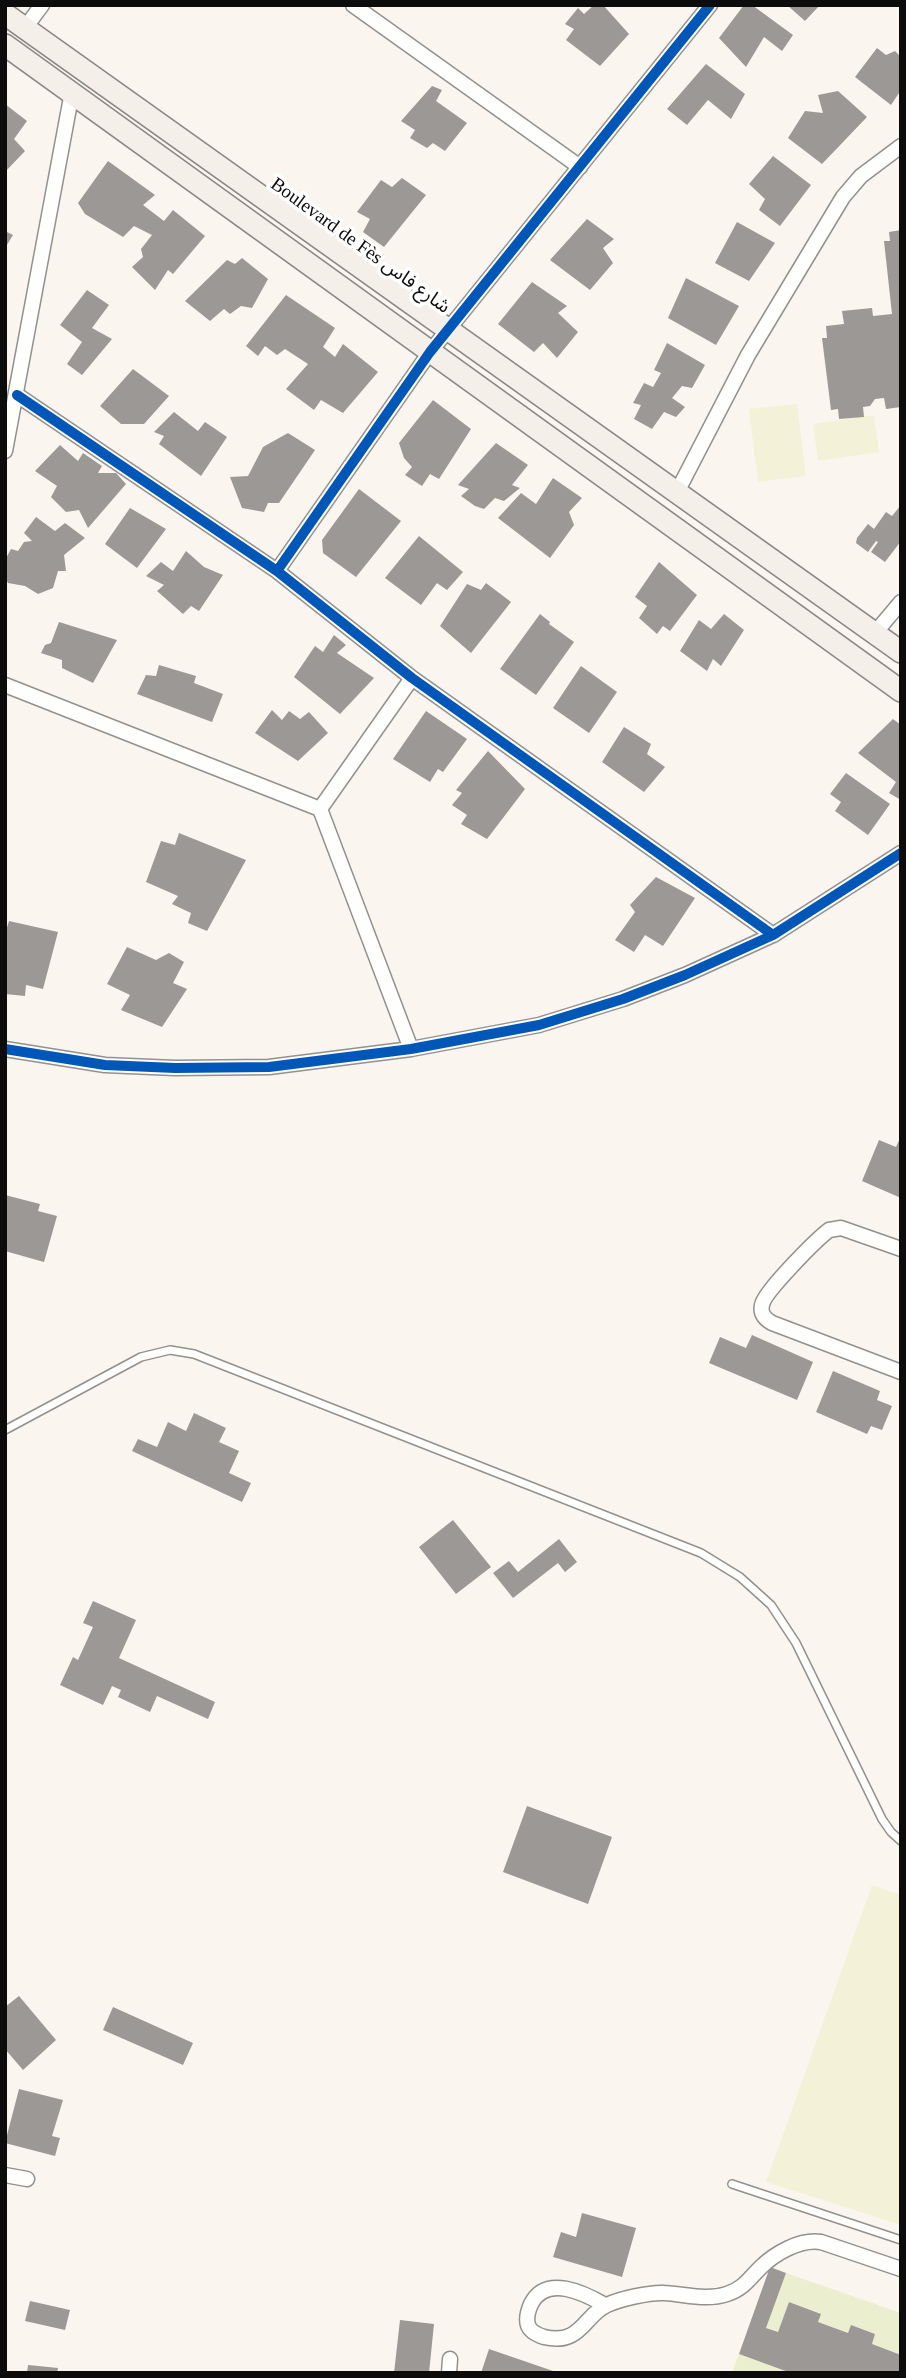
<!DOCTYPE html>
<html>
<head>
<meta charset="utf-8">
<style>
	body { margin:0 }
	#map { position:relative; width:906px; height:2378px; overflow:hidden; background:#faf5ef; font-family:"Times New Roman",serif }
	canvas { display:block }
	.frame { position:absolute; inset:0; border:7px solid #0c0c0c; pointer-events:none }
</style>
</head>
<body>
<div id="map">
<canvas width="906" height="2378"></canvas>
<div class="frame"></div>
</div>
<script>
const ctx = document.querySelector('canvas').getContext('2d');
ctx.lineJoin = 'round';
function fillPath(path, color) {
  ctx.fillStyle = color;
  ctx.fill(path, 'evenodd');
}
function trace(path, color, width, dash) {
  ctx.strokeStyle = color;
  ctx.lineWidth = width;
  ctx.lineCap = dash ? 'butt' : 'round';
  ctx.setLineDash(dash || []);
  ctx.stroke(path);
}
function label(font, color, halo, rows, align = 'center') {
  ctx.font = font + ' "Times New Roman","Noto Sans Arabic",serif';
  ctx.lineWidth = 7;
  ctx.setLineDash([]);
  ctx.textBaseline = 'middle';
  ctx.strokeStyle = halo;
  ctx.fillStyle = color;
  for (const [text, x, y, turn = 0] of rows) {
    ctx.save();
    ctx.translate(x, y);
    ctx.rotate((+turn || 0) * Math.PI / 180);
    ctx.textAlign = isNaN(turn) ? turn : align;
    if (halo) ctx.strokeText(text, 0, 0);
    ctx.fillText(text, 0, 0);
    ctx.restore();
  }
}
const green = new Path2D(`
	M786,2273L901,2313V2355L872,2344L875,2334L851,2325L848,2333L818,2322L820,2313L789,2302L778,2332L766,2328Z
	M739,2354L791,2373H732Z`);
const pitch = new Path2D(`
	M797,404L806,476L758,482L749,409Z
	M874,415L879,452L818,461L813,424Z
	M872,1885L901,1895V2225L766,2182Z`);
const building = new Path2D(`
	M594,5H603L629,34L600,66L566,40L574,29L565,24L578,8L584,14Z
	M744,5H752L793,35L782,51L764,37L746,67L719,38Z
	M787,5H820L805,21Z
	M877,48L886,55L895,51L901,57V90L891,105L855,77Z
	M706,64L745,94L731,119L708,100L687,125L667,109Z
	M432,86L442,90L436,101L467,123L445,151L433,143L427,148L410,138L415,130L401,121Z
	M838,91L867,117L822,164L788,138L805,111L823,113L818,95Z
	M5,104L27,121L14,139L25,151L5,172Z
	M773,156L811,185L780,226L759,210L765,199L749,184Z
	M108,161L155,195L143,205L164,221L173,210L205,236L173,274L168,270L155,290L132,267L143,257L141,249L152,235L134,226L123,237L85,214L78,203Z
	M402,178L426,195L384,247L363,232L370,219L357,212L381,180L392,187Z
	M587,219L614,239L603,248L613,263L590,290L550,260Z
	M737,222L775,243L749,281L715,263Z
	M901,230V407L886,409L884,398L875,399L870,406L863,407L864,417L839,419L838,409L831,410L822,338H827L826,326L844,324L842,311L872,308L873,316L892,314L884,241H890L889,232Z
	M5,231L13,235L5,248Z
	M242,258L268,279L252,308L241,306L230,314L224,309L210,321L185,301L227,260L235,264Z
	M686,278L739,306L716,345L668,318Z
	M532,282L567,306L558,313L578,332L557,358L543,343L534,352L498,324Z
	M87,290L109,305L92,328L112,339L82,375L67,364L82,342L60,325Z
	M286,295L335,328L323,347L335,357L343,344L378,372L343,413L321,400L314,410L286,389L308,364L285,349L277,355L265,346L258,356L246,346Z
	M667,343L705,365L692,388L682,386L672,398L685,407L676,417L664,412L652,429L634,419L641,405L633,403L644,383L653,387L661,373L654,370Z
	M133,369L169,396L144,424H121L100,406Z
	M433,400L471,429L439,479L430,474L422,486L405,475L412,467L404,458L399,443Z
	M174,412L198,431L205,422L227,437L201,476L159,444L164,436L154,432Z
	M288,433L315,450L279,503H268L264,512L242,508L230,477L248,476L263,447Z
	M496,443L528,465L512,485L520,488L504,501L495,498L484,509L475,506L461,496L469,489L458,485Z
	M60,445L78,461L83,453L102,466L98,473H116L126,484L88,528L79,510L66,512L51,497L57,486L35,471Z
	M553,478L582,498L569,512L574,525L550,558L498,518L521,493L536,504Z
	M359,489L401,521L356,577L323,553L322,540Z
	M901,505V541L885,562L871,552L878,542L876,541L868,552L856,543L857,538L868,524L874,529L886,512L892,516Z
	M130,508L166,529L137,568L105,544Z
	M36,517L55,531L65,523L85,538L64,555L66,571H58L53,588L38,594L25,586L8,583L5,577V560L11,549L18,551L24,542L32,541L24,533Z
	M419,536L463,572L447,590L437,583L421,605L385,578Z
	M186,551L204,567L223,575L199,611L191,606L183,614L157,591L164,585L146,576L161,562L173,571Z
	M659,562L697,595L670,631L663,626L657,634L639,618L647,606L635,597Z
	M486,583L511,602L471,653L440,626L467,584L481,590Z
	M540,614L550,622L549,624L574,642L536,695L500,669Z
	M724,614L744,630L721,666L713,659L707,671L680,651L699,620L711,629Z
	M59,622L117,640L93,683L62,668V660L41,653L45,645L51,643Z
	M334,635L346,645L337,653L374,678L340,714L294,677L315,646L323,652Z
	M159,665L196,676L194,683L223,694L212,722L137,694L146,675L156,676Z
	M581,666L617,692L589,733L553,708Z
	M272,710L282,720L289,711L300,719L309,712L328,733L298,761L255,733Z
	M426,711L467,739L443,772L438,769L430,782L393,759Z
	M893,719L901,725V800L889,793L896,782L858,753Z
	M624,727L651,744L647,754L665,767L644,792L602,762Z
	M488,751L525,789L487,839L461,824L467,815L452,805L462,793L456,790Z
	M846,773L890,804L868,835L835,811L841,802L830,794Z
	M179,833L246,860L207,931L188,923L191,913L172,904L178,896L146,882L161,841L175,845Z
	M656,877L695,898L663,946L645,935L634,952L615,940L635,912L630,905Z
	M9,921L58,932L43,989L26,985L25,996L5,994V934Z
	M127,947L156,960L169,953L184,962L173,983L187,989L162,1027L121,1010L130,995L107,984Z
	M901,1136V1198L862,1181L879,1140L896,1147Z
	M5,1195L40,1204L38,1211L57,1216L44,1262L5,1251Z
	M752,1335L813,1362L797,1400L709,1363L720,1337L746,1348Z
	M833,1371L880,1391L877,1400L892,1406L882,1430L871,1426L867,1434L816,1412Z
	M194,1413L226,1428L219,1442L239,1451L229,1473L251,1483L242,1502L132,1451L138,1439L157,1447L168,1422L186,1431Z
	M453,1520L491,1567L456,1594L419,1547Z
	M559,1539L577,1562L565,1572L558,1563L513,1598L493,1573L509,1561L518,1572Z
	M93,1601L136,1620L119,1658L215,1702L208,1719L157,1696L150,1712L118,1697L121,1690L112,1686L103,1705L60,1685L73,1657L78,1660L93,1627L83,1623Z
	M527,1806L612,1837L588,1904L503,1872Z
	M19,1996L56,2040L23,2070L5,2049V2007Z
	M113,2007L193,2043L183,2065L103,2030Z
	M19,2089L63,2100L52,2136L60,2138L55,2156L5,2143Z
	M582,2213L636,2228L622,2277L553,2257L561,2232L576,2237Z
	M770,2267L786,2273L766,2328L778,2332L789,2302L821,2314L818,2322L848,2333L851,2325L875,2334L872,2344L901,2355V2373H791L739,2354Z
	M30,2301L70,2310L65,2330L25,2321Z
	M400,2320L434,2324L429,2373H394Z
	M489,2349L556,2372L555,2373H481Z
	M28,2365L58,2368L57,2373H27Z`);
const lane = new Path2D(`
	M5,1430L141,1357L170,1350L194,1354L701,1553L740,1577L771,1605L796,1643L882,1819L891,1832L901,1841
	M732,2184L901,2240`);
const street = new Path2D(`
	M353,5L580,167
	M25,28L42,5
	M17,395L277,571L412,678L773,935
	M5,451L72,92
	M677,492L748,355L843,197L861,176L901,146
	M277,571L430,352L710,5
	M875,633L901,602
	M5,685L320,809L411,1049
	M320,809L412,678
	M5,1049L105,1065L175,1068L269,1067L411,1049L539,1025L623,999L685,975L773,935L901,853
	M901,1249L841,1228L829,1230C816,1240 764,1292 762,1305C760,1314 765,1319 772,1323L901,1372
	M5,2175L27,2179
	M605,2305C584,2293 546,2274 531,2304C528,2311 526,2319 528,2325C530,2332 538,2335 544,2337C581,2346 584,2315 607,2305C619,2299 651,2292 664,2293C685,2294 706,2301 727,2294C743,2289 749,2279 760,2268C775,2253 800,2239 821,2242L901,2269
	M449,2373L450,2359`);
const secondary = new Path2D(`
	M5,14L901,652
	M5,45L901,691`);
const cycleway = new Path2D(`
	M17,395L277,571L412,678L773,935
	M277,571L430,352L710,5
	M5,1049L105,1065L175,1068L269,1067L411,1049L539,1025L623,999L685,975L773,935L901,853`);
const streetNames = [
	["Boulevard de Fès شارع فاس",360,246,36]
];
fillPath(green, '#ebeecf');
fillPath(pitch, '#f3f2d9');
fillPath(building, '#9c9895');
trace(lane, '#93918e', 10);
trace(street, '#93918e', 17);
trace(secondary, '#8a8885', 24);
trace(lane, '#fefefd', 7);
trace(street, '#fefefd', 14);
trace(secondary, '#f4efe8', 21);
trace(cycleway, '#0057b8', 10);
label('19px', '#0c0c0c', '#fff', streetNames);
</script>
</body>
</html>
